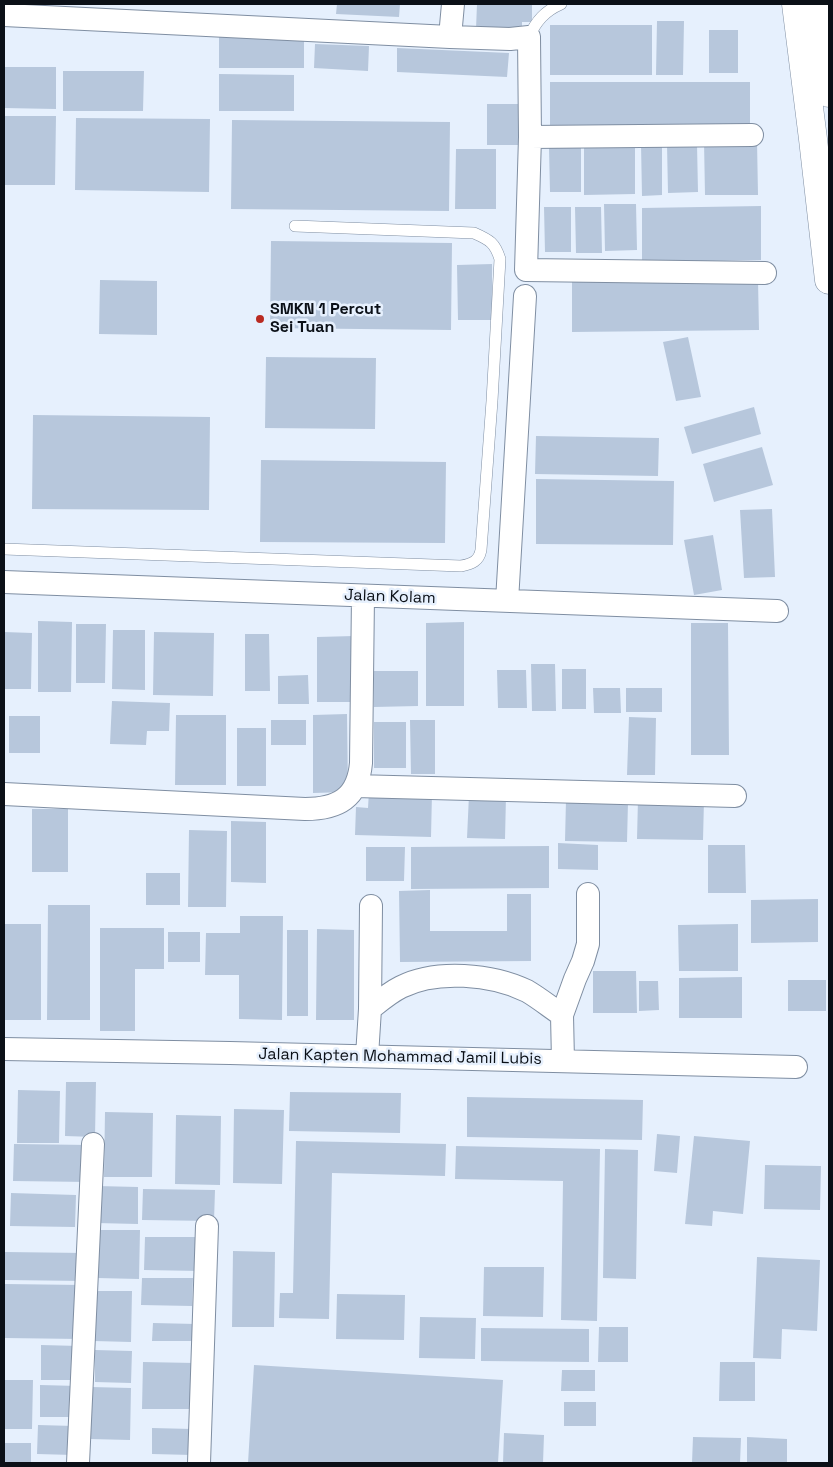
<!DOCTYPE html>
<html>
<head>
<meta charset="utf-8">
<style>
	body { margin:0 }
	#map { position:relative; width:833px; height:1467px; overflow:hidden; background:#e6f0fd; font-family:"Space Grotesk",sans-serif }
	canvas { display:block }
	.frame { position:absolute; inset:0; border:5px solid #0b1017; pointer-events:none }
</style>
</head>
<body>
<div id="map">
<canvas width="833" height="1467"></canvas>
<div class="frame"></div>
</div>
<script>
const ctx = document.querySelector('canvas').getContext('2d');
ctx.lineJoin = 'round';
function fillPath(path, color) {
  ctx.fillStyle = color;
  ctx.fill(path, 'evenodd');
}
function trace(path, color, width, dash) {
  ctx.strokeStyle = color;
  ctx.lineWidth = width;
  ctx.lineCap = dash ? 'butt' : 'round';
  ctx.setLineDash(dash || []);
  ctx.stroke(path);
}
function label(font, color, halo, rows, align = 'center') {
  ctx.font = font + ' "Space Grotesk",sans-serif';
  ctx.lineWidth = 5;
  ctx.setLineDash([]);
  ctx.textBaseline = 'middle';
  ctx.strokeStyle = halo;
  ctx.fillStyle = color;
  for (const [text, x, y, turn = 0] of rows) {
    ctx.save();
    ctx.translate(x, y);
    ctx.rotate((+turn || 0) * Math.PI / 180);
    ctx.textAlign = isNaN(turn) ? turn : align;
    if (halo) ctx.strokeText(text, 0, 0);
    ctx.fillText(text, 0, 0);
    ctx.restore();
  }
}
const building = new Path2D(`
	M337,4H400L399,17L336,14Z
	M477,4H532V22H522V29H476Z
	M657,21H684L683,75H656Z
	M550,25H652V75H550Z
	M709,30H738V73H709Z
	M219,35L304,36V68H219Z
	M315,44L369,46L368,71L314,68Z
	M397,48L509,53L507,77L397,72Z
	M4,67H56V109L4,108Z
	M63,71H144L143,111H63Z
	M219,74L294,75V111H219Z
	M550,82H750V132H550Z
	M487,104H527V145H487Z
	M4,116H56L55,185H4Z
	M76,118L210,119L209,192L75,190Z
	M232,120L450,122L449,211L231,209Z
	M704,141H757L758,195H705Z
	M584,143H635V194L584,195Z
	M641,144H662V195L642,196Z
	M667,144H697L698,192L668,193Z
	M549,148H581V192H550Z
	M456,149H496V209H455Z
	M604,204H636L637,250L605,251Z
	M761,206V260L642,262V208Z
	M544,207H571V252H545Z
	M575,207H601L602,253H576Z
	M271,241L452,243L451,330L270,328Z
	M492,264V320H458L457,265Z
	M100,280L157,281V335L99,334Z
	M758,280L759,330L572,332V282Z
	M688,337L701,397L676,401L663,342Z
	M266,357L376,358L375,429L265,428Z
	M754,407L761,434L692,454L684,427Z
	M33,415L210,417L209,510L32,509Z
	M536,436L659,438L658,476L535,474Z
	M762,447L773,485L714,502L703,464Z
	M261,460L446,462L445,543L260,542Z
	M536,479L674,481L673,545L536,544Z
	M772,509L775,577L744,578L740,510Z
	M713,535L722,590L694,595L684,540Z
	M38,621L72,622L71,692H38Z
	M464,622V706H426V623Z
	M691,623H728L729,755H691Z
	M76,624H106L105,683H76Z
	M113,630H145V690L112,689Z
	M4,632L32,633L31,689H4Z
	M154,632L214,633L213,696L153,695Z
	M245,634H269L270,691H245Z
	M354,636V702H317V637Z
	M531,664H555L556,711H532Z
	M562,669H586V709H562Z
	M497,670H526L527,708H498Z
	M374,671H418V706L374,707Z
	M308,675L309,704H278V676Z
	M593,688H620L621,713H594Z
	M626,688H662V712H626Z
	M112,701L170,703L169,731H147L146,745L110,744Z
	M347,714L348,792L313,793V715Z
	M176,715H226V785H175Z
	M9,716H40V753H9Z
	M629,717L656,718L655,775H627Z
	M271,720H306V745H271Z
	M410,720H435V774H411Z
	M374,722H406V768H374Z
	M237,728H266V786H237Z
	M369,791L432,793L431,837L355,835L356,807L368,808Z
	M469,795L506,796L505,839L467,838Z
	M638,799L704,800L703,840L637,839Z
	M566,800L628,802L627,842L565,841Z
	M32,809H68V872H32Z
	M231,821L266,822V883L231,882Z
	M189,830L227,831L226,907H188Z
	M558,843L598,845V870L558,869Z
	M708,845H745L746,893H708Z
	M549,846V888L411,889V847Z
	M366,847H405L404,881H366Z
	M146,873H180V905H146Z
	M430,890V931H507V894H531V961L400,962L399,891Z
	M818,899V942L751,943V900Z
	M48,905H90V1020H47Z
	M240,916H283L282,1020L239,1019V975H205L206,933H240Z
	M4,924H41V1020H4Z
	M738,924V971H679L678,925Z
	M100,928H164V969H135V1031H100Z
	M317,929L354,930V1020H316Z
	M287,930H308V1016H287Z
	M168,932H200V962H168Z
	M593,971H636L637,1013H593Z
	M742,977V1018H679V978Z
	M788,980H826V1011H788Z
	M639,981H658L659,1010L639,1011Z
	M66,1082H96L95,1137L65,1136Z
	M18,1090L60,1091L59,1143H17Z
	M290,1092L401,1093L400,1133L289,1131Z
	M467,1097L643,1100L642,1140L467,1137Z
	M234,1109L284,1110L282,1184L233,1183Z
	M105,1112L153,1113L152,1177H104Z
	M176,1115L221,1116L220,1185L175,1184Z
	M657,1134L680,1136L677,1173L654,1171Z
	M694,1136L750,1141L743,1214L713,1211L712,1226L685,1224Z
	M296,1141L446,1144L445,1176L332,1173L329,1319L279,1318L280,1293H293Z
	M14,1144L89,1145V1182L13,1181Z
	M456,1146L600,1149L597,1321L561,1320L563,1181L455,1179Z
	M605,1149L638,1150L636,1279L603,1278Z
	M765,1165L821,1166L820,1210L764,1209Z
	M97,1186L138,1187V1224L96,1223Z
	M143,1189L215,1190L214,1221L142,1220Z
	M11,1193L76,1195L75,1227L10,1226Z
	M98,1230H140L139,1279L97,1278Z
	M145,1237H201V1271L144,1270Z
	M233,1251L275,1252L274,1327H232Z
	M5,1252L85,1253V1281L5,1280Z
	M757,1257L820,1260L817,1331L782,1329L781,1359L753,1358Z
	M484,1267H544L543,1317L483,1316Z
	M142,1278H193L192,1306L141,1305Z
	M5,1284L82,1285L80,1339L5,1338Z
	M95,1291H132L131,1342L94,1341Z
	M337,1294L405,1295L404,1340L336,1339Z
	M420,1317L476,1318L475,1359L419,1358Z
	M153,1323L196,1324V1341H152Z
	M599,1327H628V1362H598Z
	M481,1328L589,1329V1362L481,1361Z
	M41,1345L79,1346V1380H41Z
	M95,1350L132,1351L131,1383L95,1382Z
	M143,1362L195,1363L194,1409H142Z
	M720,1362H755V1401H719Z
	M254,1365L503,1380L498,1463H248Z
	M562,1370H595V1391H561Z
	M4,1380H33L32,1429H4Z
	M40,1385L78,1386V1417H40Z
	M91,1387L131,1388L130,1440L90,1439Z
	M564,1402H596V1426H564Z
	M38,1425L74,1426L73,1455L37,1454Z
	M152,1428L192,1429V1455L152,1454Z
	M504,1433L544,1435L543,1463H503Z
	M693,1437L741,1438L740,1463H692Z
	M747,1437L787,1439V1463H747Z
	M4,1443H31V1463H4Z`);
const lane = new Path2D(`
	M529,37C536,21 545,11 561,4
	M4,549L461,566C472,564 479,561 481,550L492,401L500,259C495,243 490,240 474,233L295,226`);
const street = new Path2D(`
	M4,15L450,37L510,39L529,37L530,137L526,270L765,273
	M450,37L453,4
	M530,137L752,135
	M4,582L777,611
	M507,601L525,296
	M355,786L735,796
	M4,794L305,809C338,809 358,798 361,763L363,596
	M370,1009C380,1001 389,993 401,987C436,969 492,974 527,991C539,998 550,1007 562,1015
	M4,1049L230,1053L796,1067
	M367,1056L370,1009L371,906
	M563,1061L562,1015L575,979L583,961L588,944V894
	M78,1463L93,1144
	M199,1463L207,1226`);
const highway = new Path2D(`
	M796,4L813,139L829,280
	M814,4L829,93`);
const markers = [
	[260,319,5,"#b92a21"]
];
const poiNames = [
	["SMKN 1 Percut",270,310],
	["Sei Tuan",270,328]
];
const streetNames = [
	["Jalan Kolam",390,597,2],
	["Jalan Kapten Mohammad Jamil Lubis",400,1057,1]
];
fillPath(building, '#b7c7dc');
trace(lane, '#7f8ea2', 12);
trace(street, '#7f8ea2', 24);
trace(highway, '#7f8ea2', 29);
trace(lane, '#fff', 11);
trace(street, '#fff', 22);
trace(highway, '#fff', 28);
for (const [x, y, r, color] of markers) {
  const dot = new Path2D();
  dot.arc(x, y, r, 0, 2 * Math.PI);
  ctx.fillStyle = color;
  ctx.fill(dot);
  trace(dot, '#e6f0fd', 2);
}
label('bold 16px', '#0b1017', '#e6f0fd', poiNames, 'left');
label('16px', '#0b1017', '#e6f0fd', streetNames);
</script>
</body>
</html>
